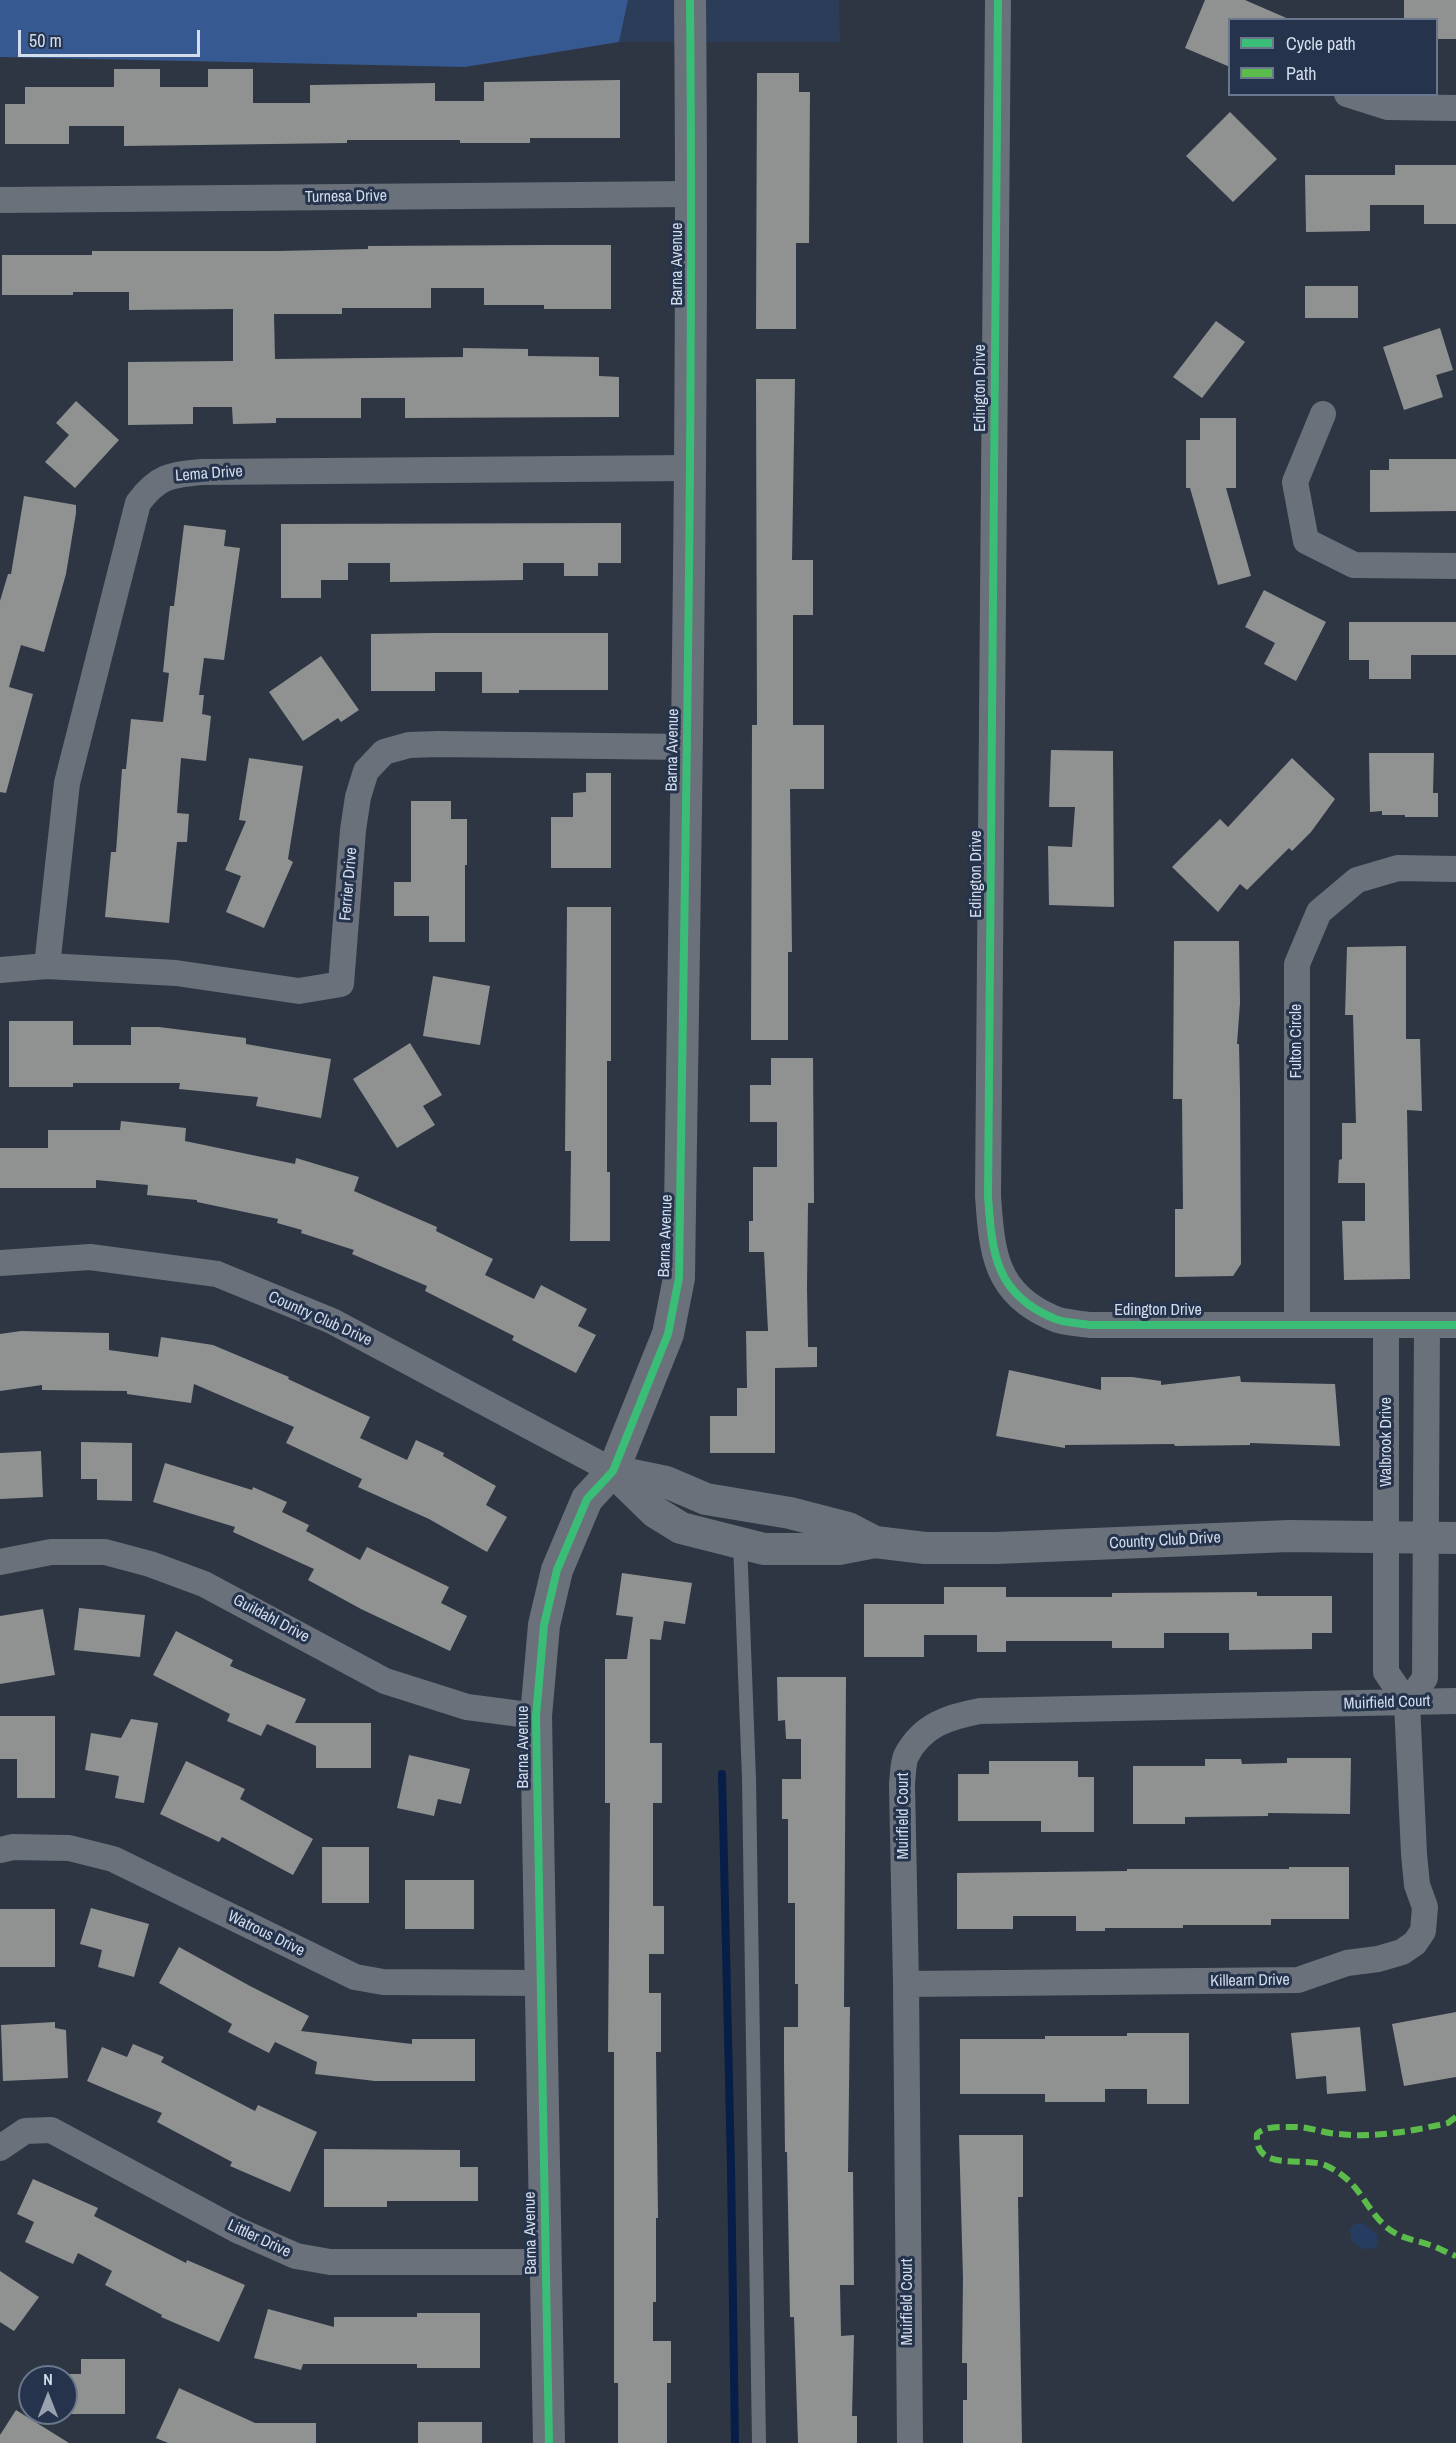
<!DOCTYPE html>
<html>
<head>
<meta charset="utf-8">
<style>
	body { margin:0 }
	#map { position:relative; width:1456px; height:2443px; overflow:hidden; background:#2e3643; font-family:"Archivo Narrow",sans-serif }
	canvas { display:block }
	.legend { position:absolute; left:1228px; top:18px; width:210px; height:78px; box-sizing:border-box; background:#25344c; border:2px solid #6a778c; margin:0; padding:8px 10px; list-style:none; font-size:18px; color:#d2dceb }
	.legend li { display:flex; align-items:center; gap:12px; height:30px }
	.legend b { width:30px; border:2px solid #6a778c }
	.north { position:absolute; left:18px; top:2365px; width:60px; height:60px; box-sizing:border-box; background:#25344c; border:2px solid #6a778c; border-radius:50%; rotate:0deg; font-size:16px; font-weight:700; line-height:24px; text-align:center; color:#d2dceb }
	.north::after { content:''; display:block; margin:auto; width:21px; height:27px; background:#99a2b0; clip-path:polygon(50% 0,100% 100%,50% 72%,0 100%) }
	.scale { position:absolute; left:18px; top:30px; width:182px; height:27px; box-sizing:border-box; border:3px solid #d2dceb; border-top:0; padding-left:8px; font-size:18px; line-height:21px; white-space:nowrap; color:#d2dceb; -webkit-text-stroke:4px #25344c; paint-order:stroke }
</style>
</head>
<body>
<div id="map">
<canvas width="1456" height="2443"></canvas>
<ul class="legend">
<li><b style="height:8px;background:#3abd76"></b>Cycle path</li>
<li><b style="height:8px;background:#5cbc4b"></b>Path</li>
</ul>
<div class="north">N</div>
<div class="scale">50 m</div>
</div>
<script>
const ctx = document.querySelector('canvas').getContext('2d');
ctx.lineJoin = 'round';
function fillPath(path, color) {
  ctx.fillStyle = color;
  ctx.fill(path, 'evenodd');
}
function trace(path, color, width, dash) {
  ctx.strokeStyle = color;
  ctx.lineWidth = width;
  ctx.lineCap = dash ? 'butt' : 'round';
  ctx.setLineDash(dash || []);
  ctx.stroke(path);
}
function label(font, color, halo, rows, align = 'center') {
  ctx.font = font + ' "Archivo Narrow",sans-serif';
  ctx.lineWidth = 6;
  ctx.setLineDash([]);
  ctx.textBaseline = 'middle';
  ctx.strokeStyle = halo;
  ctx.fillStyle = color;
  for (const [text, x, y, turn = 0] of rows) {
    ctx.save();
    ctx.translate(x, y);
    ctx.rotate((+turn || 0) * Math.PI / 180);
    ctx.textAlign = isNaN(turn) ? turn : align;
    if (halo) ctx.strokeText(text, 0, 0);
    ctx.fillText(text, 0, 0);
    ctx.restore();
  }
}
const built = new Path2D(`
	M628,0H677L678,42H619Z
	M702,0H839L840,42H702Z`);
const green = new Path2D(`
	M1363,2223L1377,2234L1378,2244L1375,2248L1363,2249L1351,2240L1350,2228L1355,2224Z`);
const forest = new Path2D(`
	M0,0H628L619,42L465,67L0,57Z`);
const stream = new Path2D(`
	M722,1774L731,2167L735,2443`);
const building = new Path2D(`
	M1205,0H1245L1291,20H1230V67L1185,48Z
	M1404,0H1456V39H1437V20H1404Z
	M114,69H160V87H208V69H253V103H310V85L435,83V101H484V82L620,80V138H530V143H460V140H347V143L124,146V126H69V144H5V104H25V87H114Z
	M757,73H799V92H810L809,243H796V329H756Z
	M1230,112L1277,159L1233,202L1186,156Z
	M1395,165H1456V224H1424V205H1370V231L1306,232L1305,175H1395Z
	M544,245H611V309H544V305H484V288H431V308H342V314H274L275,359L463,357V348L528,349V356L599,357V376L619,377V417L405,418V398H361V418H276V423L233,424L232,407H193V424L128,425V362L233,361V309L129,310V292H73V295H2V255H92V251H277L368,249V246Z
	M1305,286H1358V318H1305Z
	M1216,321L1245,342L1202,398L1173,377Z
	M1440,328L1453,370L1436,375L1443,397L1404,410L1383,347Z
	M756,379H795L792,560H813V615H793V725H824V789H790L792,952H788V1040H751L752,725H757Z
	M76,401L119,440L75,488L45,462L69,435L56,423Z
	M1200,418H1236V488H1226L1251,576L1218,585L1190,488H1186V440H1200Z
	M1389,459H1456V511L1370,512V470H1389Z
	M24,496L76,505V513L66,574L44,652L21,645L9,687L33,694L6,793L0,792V601L8,574H11Z
	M621,523V563H598V576H564V563H523V580L390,582V563H348V580H321V598H281V524Z
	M184,525L226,530L224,546L240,548L224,660L204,658L199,695H204L202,714L211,716L206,761L181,758L177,813L189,814L187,842H177L169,923L105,917L111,852H116L122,769H126L131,719L163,722L169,673L163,672L170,606H174Z
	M1264,590L1326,622L1296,681L1264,664L1275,643L1245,627Z
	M1349,622H1456V655H1411V679H1369V660H1349Z
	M434,633H608V690H519V693H482V672H435V691H371V634Z
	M321,656L359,710L341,722L338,718L303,741L269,692Z
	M1051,750L1113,751L1114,907L1049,905L1048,846L1072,847L1075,807H1049Z
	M1369,753H1434L1433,793H1438V817H1405V815H1382V811L1370,812Z
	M249,758L303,766L288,859L293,862L264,928L226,912L241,876L225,870L246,821L239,820Z
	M1292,758L1335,799L1311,832L1292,851L1289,848L1247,890L1240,884L1218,912L1172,867L1220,819L1228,827Z
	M586,773H611V868H551V817H573V793L586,792Z
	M411,801H451V819H467V865H465V942H429V916H394V882H411Z
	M567,907H611V1061H607V1172H610V1241H570L571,1151H565Z
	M1174,941H1239L1240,1003L1237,1044H1239L1240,1091L1241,1264L1233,1276L1175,1277V1209H1183L1182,1099H1173Z
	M1406,946V1039H1420L1422,1111L1407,1110L1410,1279L1344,1280L1342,1221H1365V1183H1338L1339,1160L1342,1159V1123H1356L1353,1015H1345L1347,947Z
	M433,976L490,986L480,1045L423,1036Z
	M9,1021H73V1045H131V1027H159L246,1038V1044L331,1059L321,1118L256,1106L258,1097L179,1089L180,1083H73V1087H9Z
	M410,1043L442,1095L423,1106L435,1125L397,1148L353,1079Z
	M771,1058H813L814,1203H808L807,1287L808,1347H817V1367L775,1368V1453H710V1416H737V1388H747L746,1331H768L764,1252H749V1221H753V1167H777V1122H750V1085H771Z
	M121,1121L186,1128L185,1141L295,1164L296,1158L359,1177L354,1191L437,1227L436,1231L493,1259L485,1275L534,1299L541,1285L587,1309L578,1326L596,1335L576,1373L512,1340L514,1336L425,1291L427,1286L352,1254L354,1250L301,1233L302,1230L277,1223L278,1219L197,1202V1200L147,1195L148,1185L96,1180V1188H0V1148H48V1130H120Z
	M21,1331L109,1333V1350L158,1357L161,1337L213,1345L289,1377L288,1379L370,1417L360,1438L407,1460L416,1440L444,1453L443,1456L496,1486L486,1505L507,1517L487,1552L429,1519L358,1487L362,1479L286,1443L294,1427L194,1384L191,1403L127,1394V1391L42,1390V1385L0,1391V1334Z
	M1009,1370L1101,1390V1377H1132L1161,1381V1385L1240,1376L1241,1382L1335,1384L1340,1446L1250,1443V1445L1175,1446L1174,1444L1065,1445V1448L996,1436Z
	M81,1442L132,1443V1501L97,1500V1479H81Z
	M41,1451L43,1497L0,1499V1453Z
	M165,1463L252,1490L253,1487L287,1502L282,1512L309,1525L306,1531L360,1560L367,1547L449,1587L441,1603L467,1616L450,1651L361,1609L308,1580L314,1569L233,1532L235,1527L153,1502Z
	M622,1573L692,1583L685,1624L664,1621L661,1640L650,1639V1743H662V1803H653V1906H664V1954H649V1993H661V2052H656L658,2218H656V2302H653V2341H671V2383H667V2443H618V2383H614V2052H608L610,1803H605V1659H627L633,1617L616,1615Z
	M944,1587H1006V1597H1112V1593L1257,1592V1596H1332V1633H1312V1649L1229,1650V1633H1164V1648H1112V1641H1006V1652H977V1635H924V1657H864V1604H944Z
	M79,1608L145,1615L140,1657L74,1650Z
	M43,1609L55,1675L0,1684V1616Z
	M176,1631L233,1660L230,1666L306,1699L295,1723H371V1768H316V1746L267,1724L261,1736L227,1721L230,1714L153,1675Z
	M777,1677H846L844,2007H850L848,2172H853L854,2285H840L841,2336L854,2335L852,2416H857V2443H798L794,2317H790L787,2152H785L784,2064V2027H798V1984H795V1903H788V1819H782V1779H801V1739H786L785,1720L778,1721Z
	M0,1716H55V1798H17V1759H0Z
	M131,1719L158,1723L144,1803L115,1798L119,1776L85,1770L91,1733L121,1738Z
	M409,1755L470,1769L461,1804L438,1799L434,1816L397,1808Z
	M1287,1758H1351L1350,1814L1268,1813V1816L1185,1817V1824H1133V1766H1205V1759H1241L1242,1764L1287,1763Z
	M186,1761L245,1789L240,1799L313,1839L293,1875L222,1837L219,1842L160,1814Z
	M989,1761H1078V1777H1094V1832H1041V1821H958V1774H989Z
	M322,1847H369V1903H322Z
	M1289,1867H1349V1919H1271V1925H1183V1928H1105V1931H1076V1916H1013V1929H957V1873L1127,1871V1869H1289Z
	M405,1880H474V1929H405Z
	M91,1908L149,1924L134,1977L98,1967L102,1950L80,1944Z
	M0,1909H55V1967H0Z
	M179,1947L250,1986L309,2016L301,2031L412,2044V2039H475V2081H375L315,2074L317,2062L275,2042L269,2053L228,2032L232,2024L159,1983Z
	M1456,2012V2077L1404,2086L1392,2024Z
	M55,2022V2028L66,2030L68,2078L3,2081L1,2025Z
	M1360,2027L1366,2091L1327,2094L1326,2076L1296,2079L1291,2033Z
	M1127,2033H1189V2104H1147V2089H1105V2102H1045V2094H960V2039H1045V2036H1127Z
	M133,2044L164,2057L161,2062L255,2111L258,2105L317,2132L290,2192L230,2166L232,2162L157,2122L162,2113L87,2081L102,2047L127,2057Z
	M959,2135H1023V2197H1018L1022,2443H963V2400H967V2363H962L963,2278Z
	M324,2149L460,2150V2167H478V2201H387V2207H324Z
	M33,2179L98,2208L94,2216L186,2263L187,2260L245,2285L219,2342L161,2317L162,2315L105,2285L112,2271L78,2253L73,2264L25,2242L34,2222L17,2214Z
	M0,2271L39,2297L14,2331L0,2322Z
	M268,2309L334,2327V2317H417V2313H480V2368H417V2364H303L301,2370L254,2358Z
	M81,2359H125V2414H65V2374H81Z
	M179,2388L255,2423H316V2443H168L156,2438Z
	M16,2410L69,2443H0V2435Z
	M418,2422H482V2443H418Z`);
const service = new Path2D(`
	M740,1542L749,1779L759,2443`);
const minor = new Path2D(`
	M998,0L988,1196C992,1251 994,1293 1053,1318C1063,1323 1078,1323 1090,1325H1456
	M1347,94L1388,107L1456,108
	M0,200L692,194
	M1323,414L1295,482L1306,541L1354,565L1456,566
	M47,966L67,783L138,503C158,476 170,475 202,472L690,468
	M0,970L47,966L176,973L299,991L341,984L353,830L358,797L366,771L384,752L409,745L438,744L687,747
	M0,1263L90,1257L217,1274L332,1321L613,1471
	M1297,1325V964L1319,912L1357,880L1398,868L1456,869
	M0,1562L51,1552H105L150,1564L204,1584L385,1681L467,1707L536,1716
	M1407,1703L1425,1678L1427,1325
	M0,1850L13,1847L69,1848L113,1859L355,1977L383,1982L541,1983
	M906,1984L1298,1980L1347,1963L1378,1959L1402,1952L1415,1943L1423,1931L1425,1907L1417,1885L1414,1854L1407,1703L1386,1672V1325
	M0,2148L25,2131L51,2130L237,2230L296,2256L330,2262H545
	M910,2443L906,1984L902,1784C903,1775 903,1763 906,1756C922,1725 948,1717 980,1711L1456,1701`);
const tertiary = new Path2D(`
	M613,1471L655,1512L681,1528L764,1549H839L875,1542L925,1548H996L1289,1536L1456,1538
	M613,1471L666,1482L706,1499L790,1513L848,1528L875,1542
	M549,2443L536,1716L544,1625L557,1570L587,1499L613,1471L668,1334L679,1278C685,852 694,426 690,0`);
const quiet = new Path2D(`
	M1456,2117L1448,2123C1412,2131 1375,2138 1338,2134C1322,2133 1308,2126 1292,2127C1280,2127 1265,2126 1257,2134C1254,2174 1305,2155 1327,2166C1360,2182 1361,2202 1384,2225C1399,2239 1413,2239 1430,2245C1439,2248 1447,2253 1456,2256`);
const cycleway = new Path2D(`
	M998,0L988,1196C992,1251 994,1293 1053,1318C1063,1323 1078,1323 1090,1325H1456
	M549,2443L536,1716L544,1625L557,1570L587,1499L613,1471L668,1334L679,1278C685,852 694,426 690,0`);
const streetNames = [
	["Turnesa Drive",346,197,-1],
	["Barna Avenue",678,264,-90],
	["Edington Drive",981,388,-90],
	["Lema Drive",209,474,-4],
	["Barna Avenue",673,750,-89],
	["Edington Drive",977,874,-90],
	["Ferrier Drive",349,884,-85],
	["Fulton Circle",1297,1041,-90],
	["Barna Avenue",666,1236,-88],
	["Edington Drive",1158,1311],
	["Country Club Drive",320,1319,24],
	["Walbrook Drive",1387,1442,-90],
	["Country Club Drive",1165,1541,-3],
	["Guildahl Drive",271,1619,28],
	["Muirfield Court",1387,1703,-2],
	["Barna Avenue",524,1747,-90],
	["Muirfield Court",904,1816,-90],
	["Watrous Drive",266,1934,26],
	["Killearn Drive",1250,1981,-1],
	["Barna Avenue",531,2233,-91],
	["Littler Drive",259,2239,25],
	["Muirfield Court",908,2302,-90]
];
fillPath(built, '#2c3d59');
fillPath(green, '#263d61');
fillPath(forest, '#375991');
trace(stream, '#061e48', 8);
fillPath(building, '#909292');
trace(service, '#6a717b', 14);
trace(minor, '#6a717b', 26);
trace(tertiary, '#6a717b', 32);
trace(quiet, '#5cbc4b', 6, [12, 6]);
trace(cycleway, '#3abd76', 8);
label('16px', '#d2dceb', '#25344c', streetNames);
</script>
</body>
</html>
